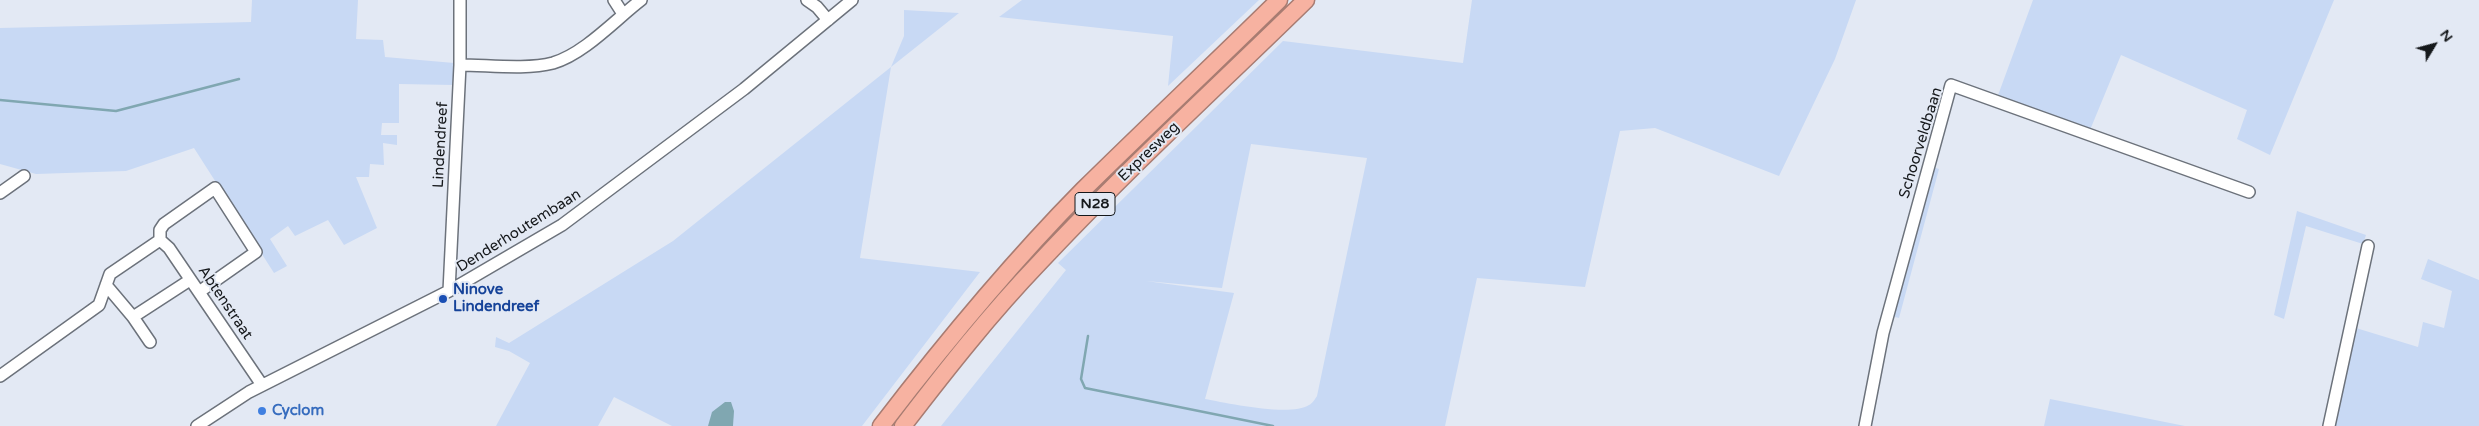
<!DOCTYPE html>
<html>
<head>
<meta charset="utf-8">
<style>
	body { margin:0 }
	#map { position:relative; width:2479px; height:426px; overflow:hidden; background:#e3e9f4; font-family:"Varela Round",sans-serif }
	canvas { display:block }
	.north { position:absolute; left:2409px; top:20px; width:50px; height:50px; -webkit-text-stroke:4px #e3e9f4; paint-order:stroke; rotate:53deg; font-size:14px; font-weight:700; line-height:20px; text-align:center; color:#15181b }
	.north::after { content:''; display:block; margin:auto; width:18px; height:22px; background:#15181b; clip-path:polygon(50% 0,100% 100%,50% 72%,0 100%) }
</style>
</head>
<body>
<div id="map">
<canvas width="2479" height="426"></canvas>
<div class="north">N</div>
</div>
<script>
const ctx = document.querySelector('canvas').getContext('2d');
ctx.lineJoin = 'round';
function fillPath(path, color) {
  ctx.fillStyle = color;
  ctx.fill(path, 'evenodd');
}
function trace(path, color, width, dash) {
  ctx.strokeStyle = color;
  ctx.lineWidth = width;
  ctx.lineCap = dash ? 'butt' : 'round';
  ctx.setLineDash(dash || []);
  ctx.stroke(path);
}
function label(font, color, halo, rows, align = 'center') {
  ctx.font = font + ' "Varela Round",sans-serif';
  ctx.lineWidth = 4;
  ctx.setLineDash([]);
  ctx.textBaseline = 'middle';
  ctx.strokeStyle = halo;
  ctx.fillStyle = color;
  for (const [text, x, y, turn = 0] of rows) {
    ctx.save();
    ctx.translate(x, y);
    ctx.rotate((+turn || 0) * Math.PI / 180);
    ctx.textAlign = isNaN(turn) ? turn : align;
    if (halo) ctx.strokeText(text, 0, 0);
    ctx.fillText(text, 0, 0);
    ctx.restore();
  }
}
const green = new Path2D(`
	M252,0H358L356,39L383,40L385,57L454,63V85L399,84V123H382L381,135H397V145L383,143L384,165L370,164L369,177H356L377,228L344,245L328,220L295,236L288,226L270,239L287,266L274,273L194,148L126,171L36,174L0,164V28L251,22Z
	M1022,0H1259L1168,86L1173,36L999,17Z
	M1472,0H1856L1835,59L1779,176L1655,128L1620,131L1585,287L1477,278L1445,426H941L1066,270L1058,263L1283,41L1463,63ZM1251,144L1367,158L1317,396C1315,399 1312,404 1309,405C1290,417 1227,403 1205,399L1234,293L1146,281L1222,288Z
	M2033,0H2334L2270,155L2237,139L2247,110L2121,55L2090,130L1997,98Z
	M904,10L959,13L891,67L860,258L980,272L862,426H672L614,397L598,426H496L530,363L509,351L495,347L496,337L509,343L673,241L891,67L904,36Z
	M1929,166L1939,169L1899,318L1891,316Z
	M2297,211L2366,235L2363,244L2306,226L2284,319L2274,315Z
	M2428,259L2479,280V426H2334L2356,328L2418,347L2423,322L2444,328L2452,291L2421,279Z
	M2050,399L2185,426H2044Z`);
const water = new Path2D(`
	M725,402H731L734,411L733,426H708L712,412Z`);
const stream = new Path2D(`
	M0,100L116,111L239,79
	M1088,336L1081,379L1085,388L1273,426`);
const minor = new Path2D(`
	M614,0L623,14
	M807,0L817,7L828,20
	M460,65C488,65 526,70 553,63C584,54 615,20 641,0
	M0,193L24,176
	M160,240L169,248L262,385
	M106,285L133,317L150,342
	M449,291L460,65V0
	M133,317L190,280
	M0,376L99,305L110,274L160,240V230L164,224L215,188L256,252L199,292
	M197,426L249,392L449,291L562,225L744,89L852,0
	M1865,426L1883,333L1951,85L2249,192
	M2329,426L2368,246`);
const highway = new Path2D(`
	M881,426C944,344 1010,264 1083,190C1148,126 1214,64 1279,0
	M903,426C946,370 990,314 1039,263C1124,172 1217,87 1306,0`);
const markers = [
	[443,299,5,"#1a4fb4"],
	[262,411,5,"#3f7fe0"]
];
const shields = [
	[1095,204,40]
];
const shieldNames = [
	["N28",1095,204]
];
const streetNames = [
	["Schoorveldbaan",1921,143,-73],
	["Lindendreef",441,145,-87],
	["Expresweg",1149,152,-44],
	["Denderhoutembaan",519,231,-32],
	["Abtenstraat",225,303,56]
];
const transitNames = [
	["Ninove",453,290],
	["Lindendreef",453,307]
];
const shopNames = [
	["Cyclom",272,411]
];
fillPath(green, '#c8d9f4');
fillPath(water, '#80a7b1');
trace(stream, '#80a7b1', 2.5);
trace(minor, '#6c727b', 14);
trace(highway, '#a87c72', 19);
trace(minor, '#fff', 11);
trace(highway, '#f7b2a1', 16);
for (const [x, y, r, color] of markers) {
  const dot = new Path2D();
  dot.arc(x, y, r, 0, 2 * Math.PI);
  ctx.fillStyle = color;
  ctx.fill(dot);
  trace(dot, '#e3e9f4', 2);
}
for (const [x, y, w] of shields) {
  const box = new Path2D();
  box.roundRect(x - w / 2, y - 11.5, w, 23, 4);
  ctx.fillStyle = '#e3e9f4';
  ctx.fill(box);
  trace(box, '#15181b', 1);
}
label('bold 14px', '#15181b', null, shieldNames);
label('15px', '#15181b', '#e3e9f4', streetNames);
label('bold 15px', '#164399', '#e3e9f4', transitNames, 'left');
label('bold 15px', '#366cbe', '#e3e9f4', shopNames, 'left');
</script>
</body>
</html>
